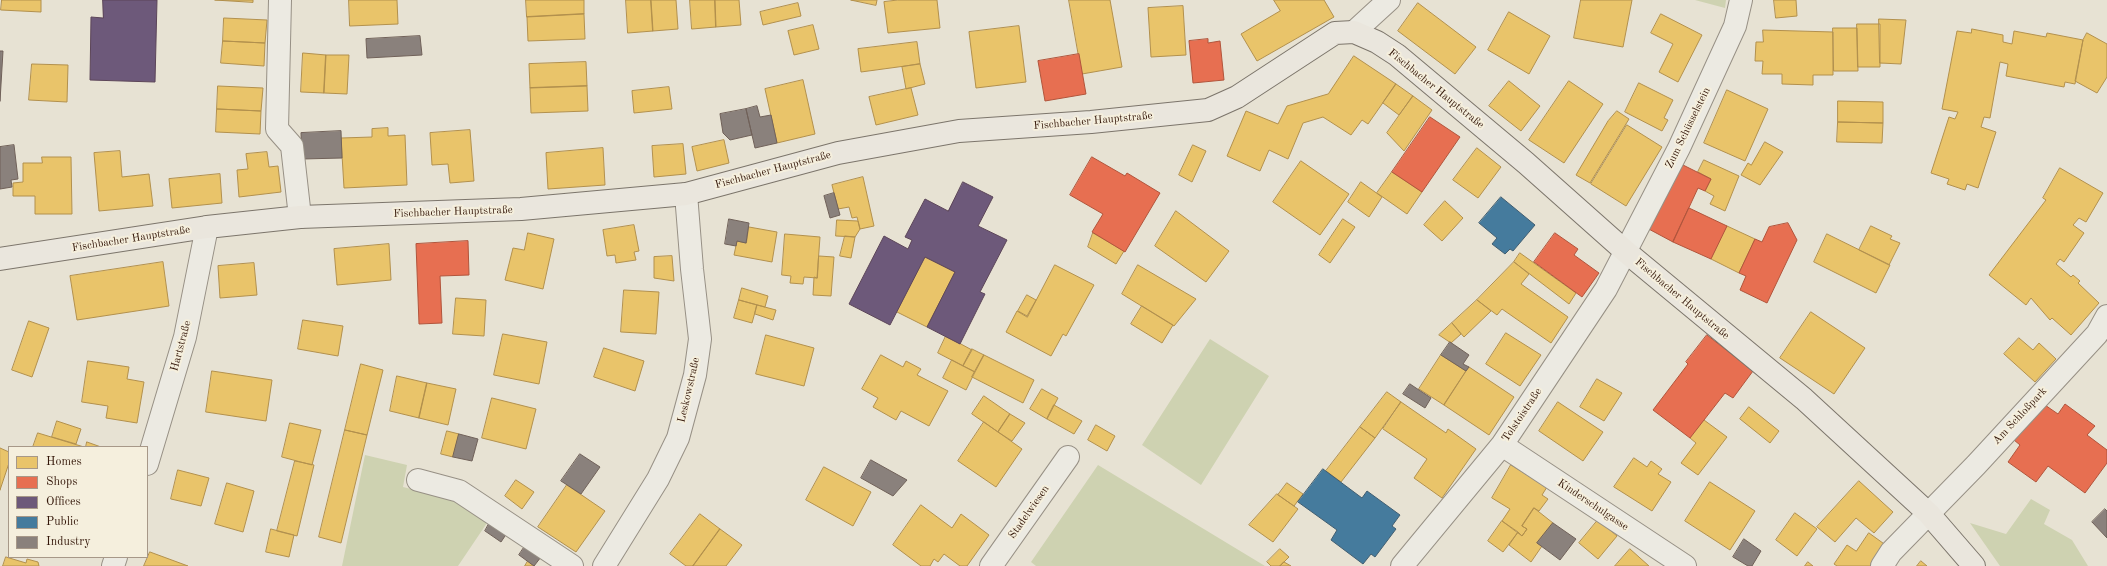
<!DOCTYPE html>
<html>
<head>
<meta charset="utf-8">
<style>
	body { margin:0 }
	#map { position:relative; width:2107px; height:566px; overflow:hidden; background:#e7e2d3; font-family:"Old Standard TT",serif }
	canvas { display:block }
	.legend { position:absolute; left:8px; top:446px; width:140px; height:112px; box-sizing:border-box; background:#f5efdd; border:1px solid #a79888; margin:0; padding:5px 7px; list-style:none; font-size:12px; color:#331608 }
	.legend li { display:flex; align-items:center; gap:8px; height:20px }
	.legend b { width:20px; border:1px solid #a79888 }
</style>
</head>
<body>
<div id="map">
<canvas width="2107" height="566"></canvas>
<ul class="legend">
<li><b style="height:11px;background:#e9c46a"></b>Homes</li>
<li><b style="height:11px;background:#e76f51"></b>Shops</li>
<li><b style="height:11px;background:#6d597a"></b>Offices</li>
<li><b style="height:11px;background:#457b9d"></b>Public</li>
<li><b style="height:11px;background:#8a817c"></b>Industry</li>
</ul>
</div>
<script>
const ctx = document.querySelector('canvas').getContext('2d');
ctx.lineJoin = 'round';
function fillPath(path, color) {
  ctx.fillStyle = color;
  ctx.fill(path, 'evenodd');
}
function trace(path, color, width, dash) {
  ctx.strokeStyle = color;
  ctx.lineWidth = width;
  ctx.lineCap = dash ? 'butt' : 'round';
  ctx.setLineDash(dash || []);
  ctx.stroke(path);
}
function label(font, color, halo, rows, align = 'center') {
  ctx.font = font + ' "Old Standard TT",serif';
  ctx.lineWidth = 4;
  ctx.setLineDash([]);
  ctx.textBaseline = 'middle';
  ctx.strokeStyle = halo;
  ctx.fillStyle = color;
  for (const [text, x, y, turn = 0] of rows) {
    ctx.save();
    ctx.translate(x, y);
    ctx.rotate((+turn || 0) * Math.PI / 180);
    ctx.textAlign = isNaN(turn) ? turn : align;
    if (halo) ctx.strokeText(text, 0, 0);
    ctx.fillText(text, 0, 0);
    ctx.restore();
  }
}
const green = new Path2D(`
	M1695,0H1726L1725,8Z
	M1210,339L1269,376L1201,485L1142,445Z
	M365,455L407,465L403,487L459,501L489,520L458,566H342Z
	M1098,465L1265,566H1036L1031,562Z
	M2031,499L2050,510L2044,524L2072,540L2088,566H2000L1970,523L2006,534Z`);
const homes = new Path2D(`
	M2,0H41V12L1,10Z
	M215,0H253V2Z
	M349,0H397L398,24L350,26Z
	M526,0H584V14L527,17Z
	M626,0H651L653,31L628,33Z
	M651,0H676L678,29L653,31Z
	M690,0H715L716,27L692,29Z
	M715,0H739L741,25L716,27Z
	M851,0H877L876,5Z
	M898,0H937L940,28L888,33L884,2Z
	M1069,0H1110L1122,67L1082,74Z
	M1274,0H1324L1334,17L1257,61L1241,34L1280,11Z
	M1581,0H1632L1623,47L1574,38Z
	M1774,0H1796L1797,16L1776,18Z
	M798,3L801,16L763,25L760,12Z
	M1418,3L1476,47L1455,74L1398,31Z
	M1183,6L1186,55L1151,57L1148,8Z
	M1509,12L1550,36L1529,74L1488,50Z
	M584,14L585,39L528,41L527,17Z
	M1661,14L1702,35L1678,82L1659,72L1673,44L1651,33Z
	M224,18L267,20L265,43L223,41Z
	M1879,19L1906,20L1901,64L1880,63Z
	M1857,24H1880V67H1858Z
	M813,25L819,49L794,55L788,31Z
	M1019,26L1026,82L976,88L969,32Z
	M1833,28H1857L1858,71H1834Z
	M1972,29L2003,35V42L2012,44L2014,31L2046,37L2047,33L2083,40L2075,84L2065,82L2064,87L2006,76L2008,64L2000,62L1990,118L1984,117L1981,127L1996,132L1978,188L1967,184L1965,190L1947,184L1949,179L1931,173L1949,117L1955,119L1958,112L1942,109L1957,31L1971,33Z
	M1763,30L1833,32V75H1813V85L1782,84V74H1762L1763,61H1755L1756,42H1763Z
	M2087,33L2107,44V77L2097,93L2075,81L2083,40Z
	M223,41L265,43L264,66L221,63Z
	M917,42L920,64L861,72L858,49Z
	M303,53L326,55L324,93L301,92Z
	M326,55H349L347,94L324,93Z
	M1354,56L1396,84L1368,124L1362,120L1351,135L1323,117L1303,123L1288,159L1269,150L1260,171L1227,156L1246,111L1278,124L1287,106L1328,94Z
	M586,62L587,86L530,88L529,64Z
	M32,64L68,65L67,102L29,100Z
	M920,64L925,84L906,89L902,67Z
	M803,80L815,134L777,143L765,89Z
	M1509,81L1540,106L1521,131L1489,106Z
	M1569,81L1603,104L1564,163L1529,140Z
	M1639,83L1673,100L1664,118L1668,120L1662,131L1625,112Z
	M1396,84L1413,96L1399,115L1383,103Z
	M218,86L263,88L261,111L217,109Z
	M587,86L588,111L531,113L530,88Z
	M669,87L672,109L634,113L632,91Z
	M911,88L918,115L876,125L869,97Z
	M1727,90L1768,109L1745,161L1704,143Z
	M1413,96L1432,110L1404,151L1387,133Z
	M1838,101L1883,102V123L1838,122Z
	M217,109L261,111L260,134L216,132Z
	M1617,111L1629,119L1590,183L1576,175L1608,121Z
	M1838,122L1883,123L1882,143L1837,142Z
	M1627,125L1662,147L1626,206L1591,184Z
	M388,128V136L405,135L407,185L344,188L341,138L372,137V129Z
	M470,130L474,181L450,183L448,164L432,165L430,133Z
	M724,140L729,163L697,171L692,147Z
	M1765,142L1783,152L1760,185L1741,175L1748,163L1751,165Z
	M683,144L686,174L654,177L652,146Z
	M1193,145L1206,151L1192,182L1179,175Z
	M603,148L605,185L548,189L546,153Z
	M1477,148L1501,167L1478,198L1453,180Z
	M120,151L122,177L149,174L153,206L99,211L94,153Z
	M267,152L269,167L278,166L281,192L239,197L237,170L248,169L246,154Z
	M42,157H71L72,214H35V196H13V183L23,182V163H42Z
	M1704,160L1739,176L1725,211L1710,204L1714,196L1705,191L1711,179L1698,172Z
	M1301,161L1349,194L1320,235L1273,202Z
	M2060,168L2103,193L2086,222L2079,218L2073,225L2084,233L2064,262L2060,259L2056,264L2071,277L2073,275L2080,281L2078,283L2099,303L2071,335L2052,318L2050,320L2031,298L2026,305L1989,275L2046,200L2043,198Z
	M1392,172L1422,192L1407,214L1377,193Z
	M220,174L222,203L172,208L169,179Z
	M863,177L874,226L860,229L857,217L852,218L849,207L838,209L832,185Z
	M1361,182L1382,197L1369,217L1348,202Z
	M1445,201L1463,218L1442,241L1424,225Z
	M1176,211L1229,251L1206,282L1155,246Z
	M1343,219L1355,227L1330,263L1319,255Z
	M837,220L858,221L860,229L855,237L836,236Z
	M634,225L639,251L634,252L636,260L616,263L615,255L607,256L603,230Z
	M1727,226L1755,239L1739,273L1711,259Z
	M1871,226L1892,236L1890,239L1900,243L1889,265L1859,250Z
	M749,227L777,232L772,262L734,255L737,241L746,243Z
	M528,233L554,239L543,289L505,280L513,248L524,250Z
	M1093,233L1124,251L1116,264L1088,247Z
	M785,234L820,237L817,278L804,277L803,284L790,283L791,276L782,275Z
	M1827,234L1890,265L1876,293L1814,262Z
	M845,236L855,237L851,258L840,256Z
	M389,244L391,280L337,285L334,249Z
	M1520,253L1576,293L1569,304L1514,262Z
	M672,256L674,281L654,278V257Z
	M819,256L834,257L831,296L813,295L814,277L817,278Z
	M925,257L955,272L927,327L897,312Z
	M163,262L169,306L77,320L70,276Z
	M1514,262L1529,274L1521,284L1568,317L1551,343L1502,309L1497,315L1477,300Z
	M254,263L257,295L220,298L218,266Z
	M1055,265L1094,285L1066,336L1063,334L1051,356L1006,332L1017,311L1027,317Z
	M1138,265L1196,299L1174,326L1122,294Z
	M742,288L768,296L765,307L739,300Z
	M624,290L659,292L656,334L621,332Z
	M1027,295L1036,300L1027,316L1018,311Z
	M456,298L486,300L484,336L453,334Z
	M739,300L757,305L752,323L734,318Z
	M1477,300L1491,311L1464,337L1452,323Z
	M757,305L776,310L773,320L755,314Z
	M1142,306L1173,325L1162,343L1131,324Z
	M1811,312L1865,348L1834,394L1780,358Z
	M303,320L343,326L338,356L298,349Z
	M29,321L49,328L32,377L12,370Z
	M1452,323L1461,334L1451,343L1439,335Z
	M1506,333L1541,355L1520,386L1486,364Z
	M503,334L547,342L539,384L494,375Z
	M766,335L814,348L804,386L756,374Z
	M946,336L972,350L963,366L938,353Z
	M2019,338L2033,350L2039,343L2056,359L2035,382L2004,354Z
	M604,348L644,361L635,391L594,377Z
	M972,349L984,355L975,372L963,366Z
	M881,355L903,367L906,361L921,369L917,375L948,391L929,426L901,411L896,420L873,407L878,398L862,389Z
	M984,355L1034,380L1023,403L972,377Z
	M1441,355L1466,371L1444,405L1419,389Z
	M952,360L975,372L966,390L943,378Z
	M88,361L129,367L127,379L144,382L137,423L106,418L108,406L82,402Z
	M361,364L383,370L367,435L345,430Z
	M1469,367L1514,397L1489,435L1444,405Z
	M212,371L272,380L266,421L206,412Z
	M397,376L427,383L419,418L390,411Z
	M1597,379L1622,393L1604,421L1580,407Z
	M427,383L456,389L448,425L419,418Z
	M1042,389L1058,398L1047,419L1030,409Z
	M1387,392L1401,402L1375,438L1360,427Z
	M984,396L1010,414L998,432L972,414Z
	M492,398L536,409L526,449L482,438Z
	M1401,402L1446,433L1448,429L1476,449L1442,498L1414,478L1427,459L1383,429Z
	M1558,402L1603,432L1583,461L1539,431Z
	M1054,405L1082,421L1074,434L1047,419Z
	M1749,407L1779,431L1770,443L1740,419Z
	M1010,414L1025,423L1012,441L998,432Z
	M1704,420L1727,437L1698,475L1681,463L1696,443L1690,438Z
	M57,421L81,429L76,444L52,437Z
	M984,422L1022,449L996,487L958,461Z
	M290,423L321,430L312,465L282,457Z
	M1096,425L1115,436L1107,451L1088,440Z
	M1360,427L1375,438L1341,482L1326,471Z
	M345,430L367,435L341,543L319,537Z
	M447,431L459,434L453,457L441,454Z
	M38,433L84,447H33Z
	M87,442L101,447H86Z
	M0,448L9,452V463L0,490Z
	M1634,458L1647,467L1651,461L1662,469L1658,474L1671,482L1652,511L1614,487Z
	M295,461L314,465L297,536L277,531Z
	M1511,465L1547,487L1542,495L1548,499L1539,511L1534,508L1522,526L1527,529L1522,536L1502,521L1510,509L1492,498Z
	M824,467L871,492L853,526L806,500Z
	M178,470L209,478L201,506L171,499Z
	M516,480L534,492L522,509L505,496Z
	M1859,481L1893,512L1874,533L1856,518L1835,542L1817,527Z
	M1710,482L1755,511L1730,550L1685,521Z
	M227,483L254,491L243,532L215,524Z
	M1287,483L1303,494L1294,506L1278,495Z
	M567,485L605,511L576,552L538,527Z
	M1277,494L1298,509L1273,542L1249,525Z
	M921,505L952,528L961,514L989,535L967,566H960L944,554L938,562L934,559L930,566H921L893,545Z
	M1534,508L1553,523L1537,543L1542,546L1531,562L1509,545L1518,532L1522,536L1527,529L1522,526Z
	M1795,513L1817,529L1797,556L1776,540Z
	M700,514L720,529L693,566H686L670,554Z
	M1598,520L1617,536L1598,559L1579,543Z
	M1502,521L1518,532L1503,552L1488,541Z
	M271,529L294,535L289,557L266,552Z
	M720,529L742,545L726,566H693Z
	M1869,533L1887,546L1873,566H1837L1834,564L1847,545L1856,551Z
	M1280,549L1289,557L1280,566H1271L1267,562Z
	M1630,549L1649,566H1615Z
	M150,552L188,566H144Z
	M6,557L26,563L27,559L38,562L39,566H3Z
	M528,561L534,566H535H525Z
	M1921,561L1927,566H1917Z
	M1284,562L1291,566H1280Z
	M1808,562L1813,566H1805Z`);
const shops = new Path2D(`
	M1208,39V43L1220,41L1224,80L1193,83L1189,41Z
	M1079,54L1086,94L1045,101L1038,61Z
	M1430,117L1460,137L1422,192L1392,172Z
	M1092,157L1125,176L1127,173L1160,193L1125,252L1092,232L1103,214L1070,195Z
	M1679,163L1711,179L1705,191L1698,188L1673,242L1645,227Z
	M1689,208L1727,226L1711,259L1673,242Z
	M1788,223L1797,240L1767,303L1740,290L1746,276L1739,273L1755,239L1762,242L1769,227Z
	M1555,233L1578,249L1574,255L1599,273L1582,297L1534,262Z
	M468,241L469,275L440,276L442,323L419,324L416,244Z
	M1707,335L1753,371L1733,398L1725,393L1690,438L1653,410L1688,364L1686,362Z
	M2042,403L2058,414L2065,404L2095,426L2087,435L2107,450V463L2085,493L2048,466L2036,482L2008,462L2020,445L2014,440Z`);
const offices = new Path2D(`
	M103,0H157L155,82L90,80L91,17L103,18Z
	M963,182L993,197L978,226L1007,240L980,292L985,294L960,344L927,327L955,272L925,257L890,325L849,304L884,236L908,249L912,240L905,237L925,199L948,211Z`);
const public = new Path2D(`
	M1501,197L1535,225L1513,251L1510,249L1505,254L1492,244L1497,238L1479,223Z
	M1323,469L1362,498L1367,491L1400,515L1392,526L1396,529L1375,557L1371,554L1363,564L1331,540L1337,530L1298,502Z`);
const industry = new Path2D(`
	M420,36L422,55L367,58L366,39Z
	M0,51H3L0,101Z
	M757,106L760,117L771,115L777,143L755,148L746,109Z
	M746,109L752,135L730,140L723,133L720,114Z
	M341,131L342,158L302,159L301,133Z
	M14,145L18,179L11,180L12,187L0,189V147Z
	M834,193L840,215L830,218L824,196Z
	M729,219L749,223L746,243L737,241L736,246L725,244Z
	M1450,342L1469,355L1463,364L1469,367L1466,371L1441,355Z
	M1410,384L1431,398L1425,408L1403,394Z
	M459,434L478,439L472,461L453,457Z
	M580,454L600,467L581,494L561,481Z
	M871,460L907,480L893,496L861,478Z
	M2105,509L2107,511V538L2092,522Z
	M490,522L507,533L501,542L485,531Z
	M1553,523L1576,539L1560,560L1537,543Z
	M1744,539L1761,551L1752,566H1748L1733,557Z
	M525,546L541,557L534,566L519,555Z`);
const minor = new Path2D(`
	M280,0L277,129L292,146L300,217
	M1354,32L1389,0
	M1502,445L1685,566
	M147,464L185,337L207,227
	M418,480L459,491L572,566
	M113,566L116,557
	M604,566L658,479L678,438L695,375L700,339L692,269L686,194
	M991,566L1068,457
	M1402,566L1502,445L1606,289L1679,148L1735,26L1741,0
	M1882,566L1891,552L1976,465L2097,334L2107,316`);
const major = new Path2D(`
	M0,259L207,227L300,217L521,209L686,194L838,153L959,131L1091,122L1208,110L1237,97L1335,33L1354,32L1377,42L1397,55L1526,163L1625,251L1804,399L1929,514L1974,566`);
const streetNames = [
	["Fischbacher Hauptstraße",1436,89,39],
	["Fischbacher Hauptstraße",1093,121,-5],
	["Zum Schüsselstein",1688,128,-64],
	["Fischbacher Hauptstraße",773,170,-15],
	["Fischbacher Hauptstraße",453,212,-2],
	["Fischbacher Hauptstraße",131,239,-9],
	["Fischbacher Hauptstraße",1682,299,40],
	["Hartstraße",181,346,-75],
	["Leskowstraße",689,390,-77],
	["Tolstoistraße",1522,415,-56],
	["Am Schloßpark",2020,416,-47],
	["Kinderschulgasse",1593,505,34],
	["Stadelwiesen",1029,512,-55]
];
fillPath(green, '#ced2b1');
fillPath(homes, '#e9c46a');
trace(homes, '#b2904d', 1);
fillPath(shops, '#e76f51');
trace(shops, '#b1543b', 1);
fillPath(offices, '#6d597a');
trace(offices, '#5c4558', 1);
fillPath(public, '#457b9d');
trace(public, '#405d70', 1);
fillPath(industry, '#8a817c');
trace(industry, '#706159', 1);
trace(minor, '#979085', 24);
trace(major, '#7c756b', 24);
trace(minor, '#eceae2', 22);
trace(major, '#eae6dd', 22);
label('11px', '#331608', '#f5efdd', streetNames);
</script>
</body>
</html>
